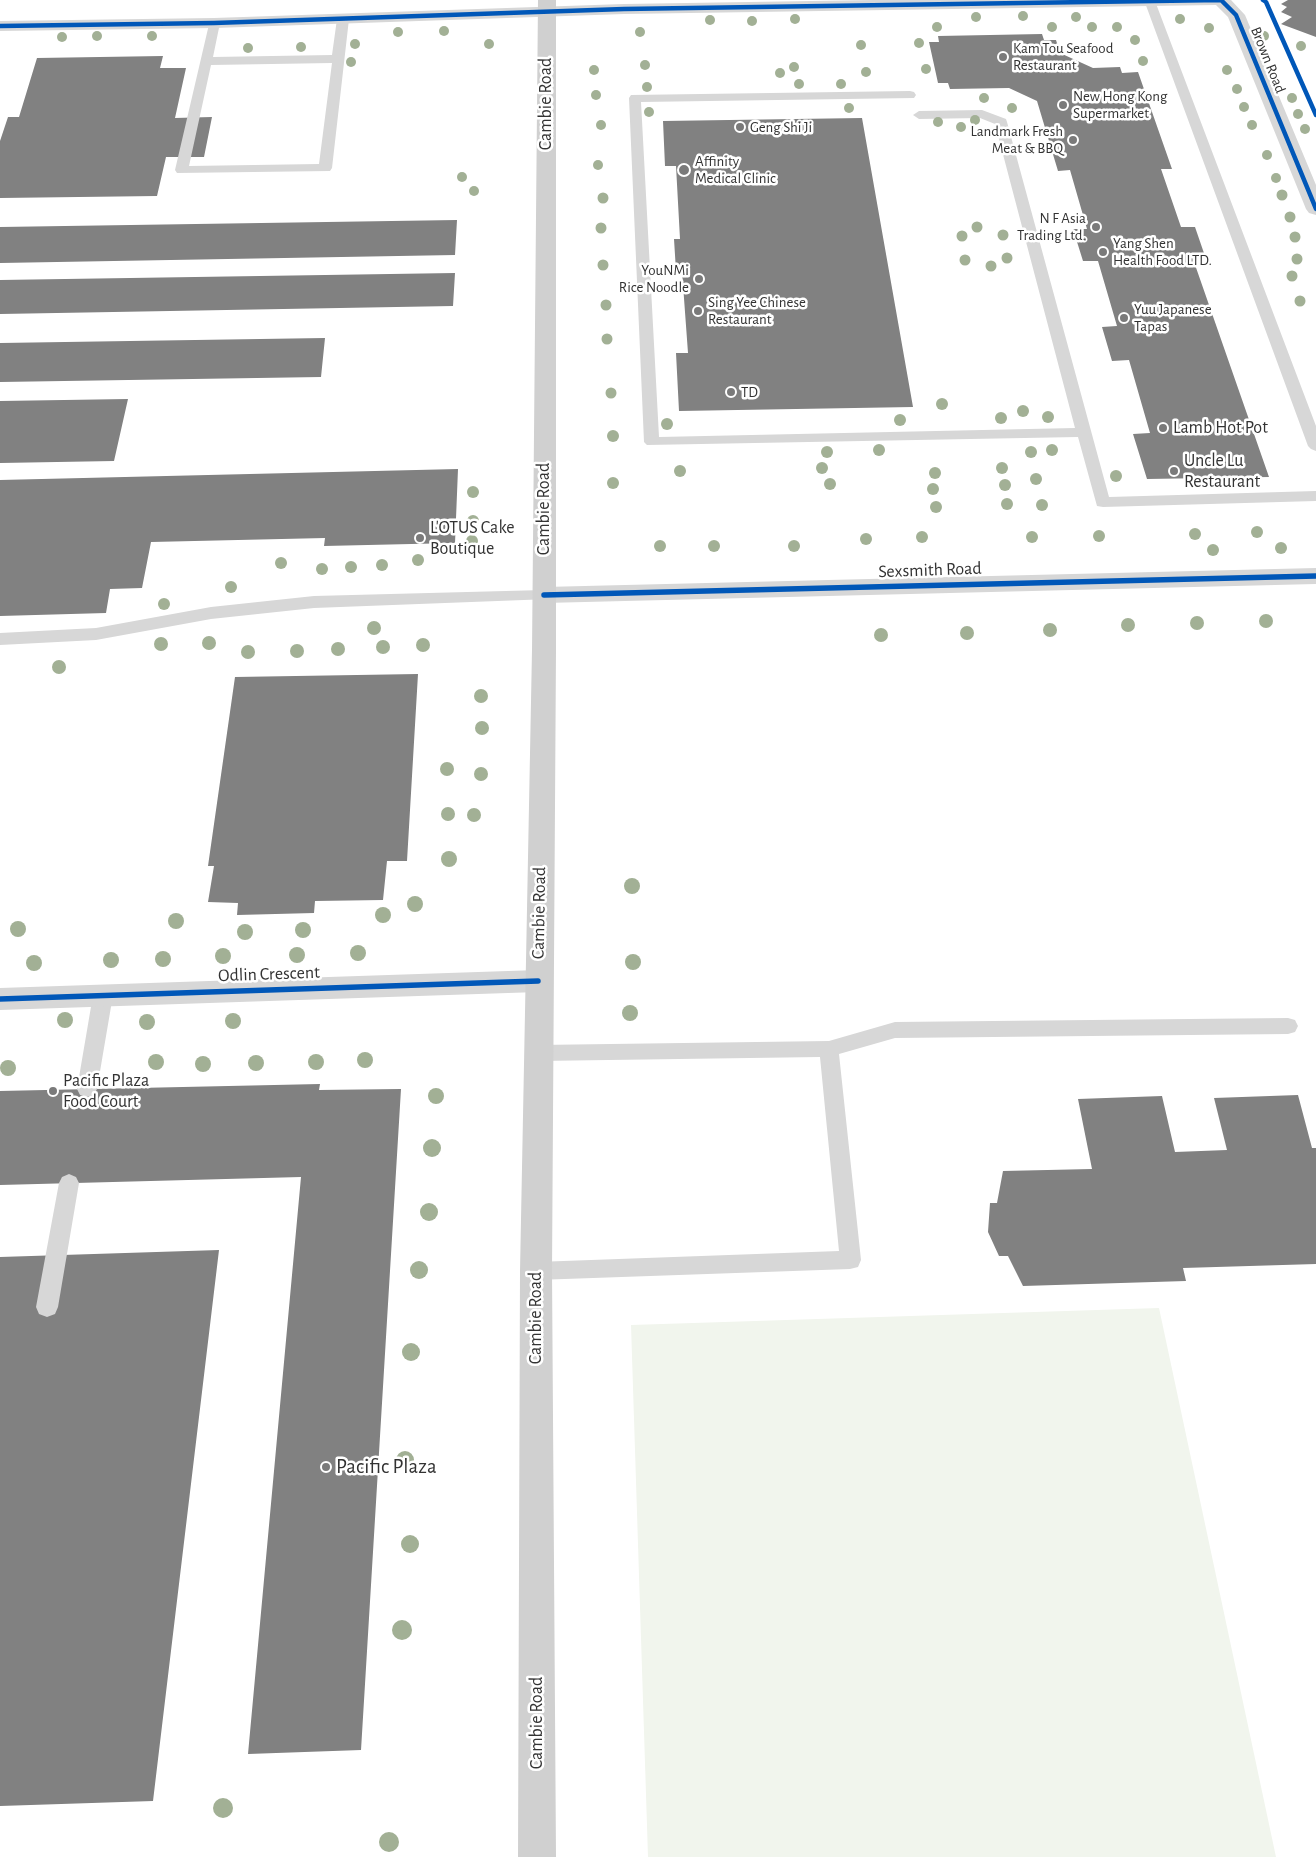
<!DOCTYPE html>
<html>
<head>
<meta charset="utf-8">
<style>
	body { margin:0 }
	canvas { display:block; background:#fff }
</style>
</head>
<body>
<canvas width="1316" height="1857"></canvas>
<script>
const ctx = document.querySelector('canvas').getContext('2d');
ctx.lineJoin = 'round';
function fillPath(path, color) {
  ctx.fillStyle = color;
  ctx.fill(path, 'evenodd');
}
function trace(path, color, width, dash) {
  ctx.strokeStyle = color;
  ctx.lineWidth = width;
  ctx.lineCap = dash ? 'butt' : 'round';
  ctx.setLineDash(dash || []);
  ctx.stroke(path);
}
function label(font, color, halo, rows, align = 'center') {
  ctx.font = font + ' "Alegreya Sans",sans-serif';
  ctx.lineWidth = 5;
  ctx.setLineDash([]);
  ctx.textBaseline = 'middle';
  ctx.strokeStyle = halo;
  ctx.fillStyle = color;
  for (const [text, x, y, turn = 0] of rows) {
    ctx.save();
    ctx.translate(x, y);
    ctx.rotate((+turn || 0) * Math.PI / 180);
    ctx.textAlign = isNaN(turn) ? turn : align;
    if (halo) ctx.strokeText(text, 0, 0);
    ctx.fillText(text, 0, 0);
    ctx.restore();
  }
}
const green = new Path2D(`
	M1159,1308L1276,1857H648L631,1325Z`);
const building = new Path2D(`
	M1288,0H1316V37L1281,24L1292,17L1281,12L1287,7L1281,4Z
	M1042,34L1044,40H1056L1060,53L1093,68L1120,67L1122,73L1138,72L1172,169H1161L1181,227H1195L1206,259H1193L1269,477L1147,479L1133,434L1150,433L1129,360L1112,361L1102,327L1117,326L1098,261H1083L1073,229H1087L1070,170L1058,171L1037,101L1009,88L950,89L948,83H938L929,42H939L938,36Z
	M163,56L160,68H186L175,118L212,117L204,157H166L157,196L0,198V141L8,117H19L37,58Z
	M862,118L913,407L679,411L676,353H688L682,271H676L674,239H680L676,166H665L663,121Z
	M457,220L455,255L0,263V227Z
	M455,273L453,306L0,314V280Z
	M325,338L321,377L0,382V343Z
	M128,399L114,461L0,463V401Z
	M458,469L455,543L324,546L325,538L151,542L142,588L110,589L106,613L0,616V480Z
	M418,674L407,861H387L383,900L315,901L314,913L237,915L238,903L208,902L214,866H208L235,677Z
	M320,1084L319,1090L401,1089L361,1750L248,1754L301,1177L0,1185V1091Z
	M1298,1095L1312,1148H1316V1264L1183,1268L1186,1281L1023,1286L1008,1256H999L988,1232L990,1203H997L1003,1171L1092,1169L1078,1099L1162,1096L1175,1152L1227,1150L1214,1098Z
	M219,1250L153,1801L0,1806V1257Z`);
const lane = new Path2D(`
	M1144,0L1155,1L1316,426V451L1311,449L1308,446Z
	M343,15L349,19L332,168L330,171L177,173L175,170L210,20H218L220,23L213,57L332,55L337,19ZM332,63L319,164L189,166L211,65Z
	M910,91L914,92L916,95L914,98L641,102L659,437L1075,428L995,124L980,118L919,119L913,115L919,111L982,110L1006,119L1007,122L1109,497L1316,491V501L1103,507L1097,506L1078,437L647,445L644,442L629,98L631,95Z
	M544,590L550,591L552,595L550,599L314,608L211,619L96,640L0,645V633L96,628L211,607L314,596Z
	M103,987L110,990L113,995L97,1089L94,1095L87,1097L80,1095L77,1089L93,995L96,990Z
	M1288,1018L1295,1020L1298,1026L1295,1032L1288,1034L895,1038L839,1054L861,1260L858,1267L850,1269L536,1280L528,1278L525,1271L528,1264L536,1262L839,1251L820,1057L538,1061L531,1059L528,1053L531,1047L538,1045L829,1041L895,1022Z
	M69,1174L76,1177L79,1183L58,1307L55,1314L47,1317L39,1314L36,1307L59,1183L62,1177Z`);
const street = new Path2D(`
	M874,0H1231L1245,15L1316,185V215L1309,213L1306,209L1228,17L1216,5L624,14L214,28L0,31V21L214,18L624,4Z
	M1316,568V584L544,603L536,601L532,595L536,589L544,587Z
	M538,970L548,973L552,981L548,989L538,992L0,1010V988Z`);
const secondary = new Path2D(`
	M538,0H556V650L552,1271L556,1857H518L520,1271L532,650Z`);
const cyclewayFar1 = new Path2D(`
	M1263,0L1266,2L1316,115
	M0,26L214,23L624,9L1221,0L1236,15L1316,209`);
const cycleway = new Path2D(`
	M544,595L1316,576
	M0,999L538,981`);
const trees = [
	[1023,16,5],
	[976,17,5],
	[1076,17,5],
	[795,19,5],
	[1180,19,5],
	[710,20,5],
	[752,21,5],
	[937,27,5],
	[1052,27,5],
	[1092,27,5],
	[1117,27,5],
	[1209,28,5],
	[444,31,5],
	[398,32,5],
	[640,32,5],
	[97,36,5],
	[152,36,5],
	[1264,36,5],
	[62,37,5],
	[1135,40,5],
	[919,43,5],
	[355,44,5],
	[489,44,5],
	[861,45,5],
	[1301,46,5],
	[301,47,5],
	[248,48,5],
	[1143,61,5],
	[351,62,5],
	[645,65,5],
	[794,67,5],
	[926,69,5],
	[594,70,5],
	[1227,70,5],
	[866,72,5],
	[780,73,5],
	[799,84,5],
	[841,84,5],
	[647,87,5],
	[1237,89,5],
	[596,95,5],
	[984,98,5],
	[1292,98,5],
	[1244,107,5],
	[849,108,5],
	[1012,108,5],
	[649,112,5],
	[1298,114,5],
	[975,120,5],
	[938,122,5],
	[601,125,5],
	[1252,125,5],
	[961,127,5],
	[1305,129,5],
	[1267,155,5],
	[598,165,5],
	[462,177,5],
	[1276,178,5],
	[474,191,5],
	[1282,195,5.5],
	[603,198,5.5],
	[1290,217,5.5],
	[977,227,5.5],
	[601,228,5.5],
	[1003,235,5.5],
	[962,236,5.5],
	[1295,237,5.5],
	[1007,258,5.5],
	[1297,259,5.5],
	[965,260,5.5],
	[603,265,5.5],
	[991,266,5.5],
	[1292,276,5.5],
	[1300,301,5.5],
	[606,305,5.5],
	[607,339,5.5],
	[611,393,5.5],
	[942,404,6],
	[1023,411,6],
	[1048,417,6],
	[1001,418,6],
	[900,420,6],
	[667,424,6],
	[613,436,6],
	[879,450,6],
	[1052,450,6],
	[827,452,6],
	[1031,452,6],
	[822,468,6],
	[1002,468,6],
	[680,471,6],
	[935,473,6],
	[1116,476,6],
	[1036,479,6],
	[613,483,6],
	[830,484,6],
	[1005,485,6],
	[933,489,6],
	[473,492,6],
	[1007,504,6],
	[1042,505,6],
	[936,507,6],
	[473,521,6],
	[1257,532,6],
	[1195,534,6],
	[1099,536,6],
	[922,537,6],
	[1032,537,6],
	[866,539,6],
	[472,541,6],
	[660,546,6],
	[714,546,6],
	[794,546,6],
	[1281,548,6],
	[1213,550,6],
	[418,560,6],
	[281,563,6],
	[382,565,6],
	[351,567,6],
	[322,569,6],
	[231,587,6],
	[164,604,6],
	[1266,621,7],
	[1197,623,7],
	[1128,625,7],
	[374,628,7],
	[1050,630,7],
	[967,633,7],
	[881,635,7],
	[209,643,7],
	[161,644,7],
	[423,645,7],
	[383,647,7],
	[338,649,7],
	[297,651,7],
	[248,652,7],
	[59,667,7],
	[481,696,7],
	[482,728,7],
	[447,769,7],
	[481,774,7],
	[448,814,7],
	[474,815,7],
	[449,859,8],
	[632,886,8],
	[415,904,8],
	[383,915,8],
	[176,921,8],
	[18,929,8],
	[303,930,8],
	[245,932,8],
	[358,953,8],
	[297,955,8],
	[223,956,8],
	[163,959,8],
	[111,960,8],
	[633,962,8],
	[34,963,8],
	[630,1013,8],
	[65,1020,8],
	[233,1021,8],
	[147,1022,8],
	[365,1060,8],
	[156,1062,8],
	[316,1062,8],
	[256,1063,8],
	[203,1064,8],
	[8,1068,8],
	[436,1096,8],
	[432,1148,9],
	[429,1212,9],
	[419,1270,9],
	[411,1352,9],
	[405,1460,9],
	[410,1544,9],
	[402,1630,10],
	[223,1808,10],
	[389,1842,10]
];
const markers = [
	[1003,57,5,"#7a7a7a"],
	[1063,105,5,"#7a7a7a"],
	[740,127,5,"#7a7a7a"],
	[1073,140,5,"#7a7a7a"],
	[684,170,6,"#7a7a7a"],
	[1096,227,5,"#7a7a7a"],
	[1103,252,5,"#7a7a7a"],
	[699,279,5,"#7a7a7a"],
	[698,311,5,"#7a7a7a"],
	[1124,318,5,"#7a7a7a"],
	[731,392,5,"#7a7a7a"],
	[1163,428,5,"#7a7a7a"],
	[1174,471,5,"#7a7a7a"],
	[420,538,5,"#7a7a7a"],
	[53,1091,5,"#7a7a7a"],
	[326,1467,5,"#7a7a7a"]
];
const farPoinames = [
	["Kam Tou Seafood",1013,48],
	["Restaurant",1013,65],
	["New Hong Kong",1073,96],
	["Supermarket",1073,113],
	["Geng Shi Ji",750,127],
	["Landmark Fresh",1063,131,"right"],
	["Meat & BBQ",1063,148,"right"],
	["Affinity",695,161],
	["Medical Clinic",695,178],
	["N F Asia",1086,218,"right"],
	["Trading Ltd.",1086,235,"right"],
	["Yang Shen",1113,243],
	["Health Food LTD.",1113,260],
	["YouNMi",689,270,"right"],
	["Rice Noodle",689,287,"right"],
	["Sing Yee Chinese",708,302],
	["Restaurant",708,319],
	["Yuu Japanese",1134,309],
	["Tapas",1134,326],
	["TD",741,392]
];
const farStreetnames = [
	["Brown Road",1268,60,68]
];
const streetNames = [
	["Cambie Road",546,104,-90],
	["Cambie Road",544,509,-90],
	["Sexsmith Road",930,570,-2],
	["Cambie Road",539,913,-89],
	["Odlin Crescent",269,974,-2],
	["Cambie Road",536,1318,-90],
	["Cambie Road",537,1723,-90]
];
const poiNames = [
	["Lamb Hot Pot",1173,428],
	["Uncle Lu",1184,461],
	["Restaurant",1184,482],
	["L'OTUS Cake",430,528],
	["Boutique",430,549],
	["Pacific Plaza",63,1081],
	["Food Court",63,1102]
];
const nearPoinames = [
	["Pacific Plaza",336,1467]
];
fillPath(green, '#f1f5ed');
fillPath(building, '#818181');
fillPath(lane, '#d7d7d7');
fillPath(street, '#d7d7d7');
fillPath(secondary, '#d0d0d0');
trace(cyclewayFar1, '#0057b8', 4.5);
trace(cycleway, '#0057b8', 5.5);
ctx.fillStyle = '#a2b095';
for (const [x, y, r] of trees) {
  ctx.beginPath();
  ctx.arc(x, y, r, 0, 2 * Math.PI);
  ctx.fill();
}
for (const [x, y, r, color] of markers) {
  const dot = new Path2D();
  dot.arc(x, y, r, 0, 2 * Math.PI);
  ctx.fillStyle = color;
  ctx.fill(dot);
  trace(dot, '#fff', 2);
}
label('15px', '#333', '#fff', farPoinames, 'left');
label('15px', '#333', '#fff', farStreetnames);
label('18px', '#333', '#fff', streetNames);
label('18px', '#333', '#fff', poiNames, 'left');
label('21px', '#333', '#fff', nearPoinames, 'left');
</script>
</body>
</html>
